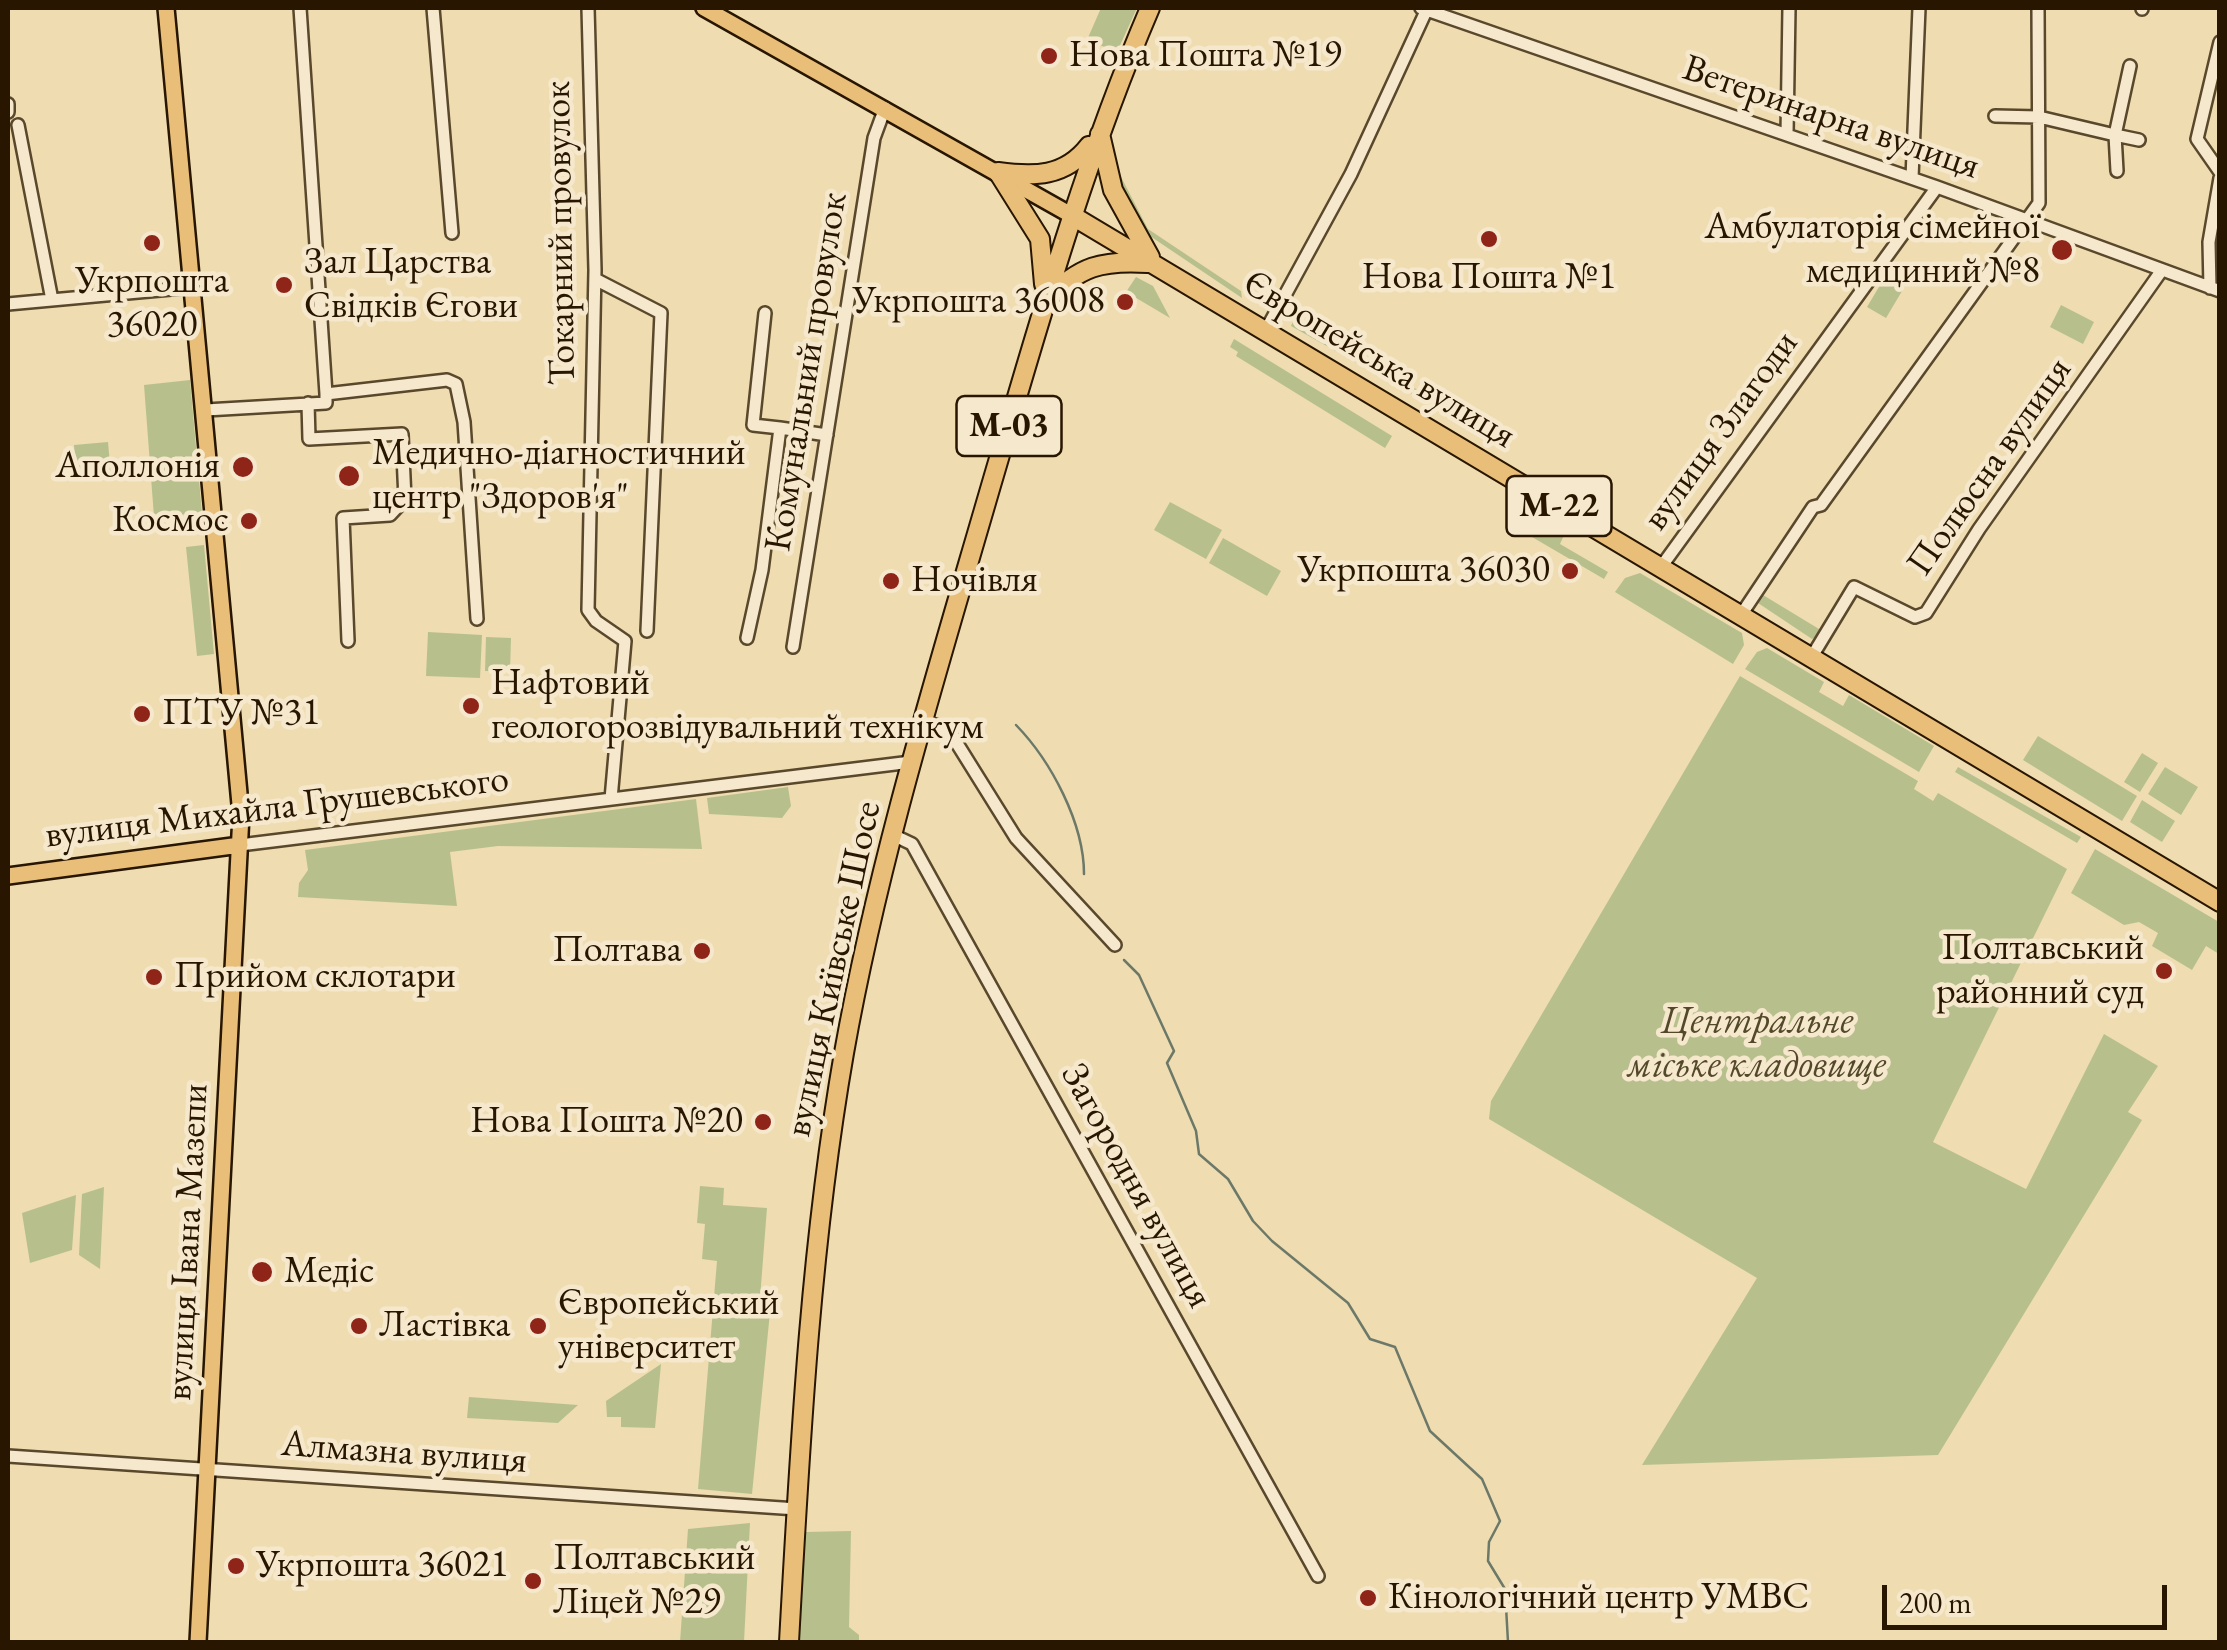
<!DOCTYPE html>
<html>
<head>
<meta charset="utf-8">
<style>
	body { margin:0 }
	#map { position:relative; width:2227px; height:1650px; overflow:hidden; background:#efdcb1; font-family:"EB Garamond",serif }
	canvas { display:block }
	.frame { position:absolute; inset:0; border:10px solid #281600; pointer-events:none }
	.scale { position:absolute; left:1882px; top:1585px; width:285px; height:45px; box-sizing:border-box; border:5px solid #281600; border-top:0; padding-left:12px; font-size:30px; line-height:35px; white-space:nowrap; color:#281600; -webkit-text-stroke:8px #f5e8cc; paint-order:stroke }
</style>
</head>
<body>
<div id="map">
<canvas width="2227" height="1650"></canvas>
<div class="frame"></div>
<div class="scale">200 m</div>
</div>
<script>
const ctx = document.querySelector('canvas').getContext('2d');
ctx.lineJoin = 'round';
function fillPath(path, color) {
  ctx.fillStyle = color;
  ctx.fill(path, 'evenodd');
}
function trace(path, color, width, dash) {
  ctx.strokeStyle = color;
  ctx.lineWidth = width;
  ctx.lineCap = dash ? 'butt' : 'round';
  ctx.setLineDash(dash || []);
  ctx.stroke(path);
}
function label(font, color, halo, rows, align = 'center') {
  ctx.font = font + ' "EB Garamond",serif';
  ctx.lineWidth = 9;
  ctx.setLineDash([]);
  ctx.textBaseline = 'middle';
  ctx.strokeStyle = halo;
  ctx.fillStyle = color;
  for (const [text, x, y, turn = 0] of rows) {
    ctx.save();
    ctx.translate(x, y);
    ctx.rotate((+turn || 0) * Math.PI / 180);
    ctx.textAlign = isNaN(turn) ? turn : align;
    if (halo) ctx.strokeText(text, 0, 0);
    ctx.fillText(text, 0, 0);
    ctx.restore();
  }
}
const green = new Path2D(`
	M1101,8H1137L1117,52L1087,40Z
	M1119,173L1148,229L1241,291L1242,298L1144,232L1115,177Z
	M1892,265L1911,276L1886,318L1867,307Z
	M1136,277L1153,286L1170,318L1126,292Z
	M2061,305L2094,322L2083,344L2050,327Z
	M1295,317L1455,412L1453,417L1291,326Z
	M1234,339L1392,436L1385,448L1236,356L1238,352L1230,347Z
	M190,380L202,513L154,517L144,385Z
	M108,442L111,476L76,479L74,445Z
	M1170,502L1222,530L1206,559L1154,530Z
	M1557,523L1565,533L1560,544L1608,572L1604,579L1532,537Z
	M1223,538L1281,571L1267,596L1209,563Z
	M204,545L214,654L197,656L186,547Z
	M1640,573L1742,633L1744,645L1733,664L1615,592L1625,578Z
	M1763,595L1824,632L1812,639L1758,603Z
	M428,632L482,635L480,678L426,676Z
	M486,637L511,638L510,672L485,671Z
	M1767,648L1824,682L1819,692L1843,706L1849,695L1934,746L1919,772L1745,669L1757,652Z
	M1740,676L1918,781L1914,789L1933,801L1938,793L2067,869L1933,1142L2026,1189L2104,1034L2158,1066L2128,1112L2142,1120L1938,1455L1642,1465L1757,1278L1489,1119L1491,1101Z
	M2038,736L2137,796L2122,821L2023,760Z
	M2142,753L2158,763L2140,792L2124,782Z
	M1958,767L2081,837L2077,843L1955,772Z
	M2165,767L2198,787L2181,815L2148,794Z
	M788,787L791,806L782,818L709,814L707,798Z
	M696,799L702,849L498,846L450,852L457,906L298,897L299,883L308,870L305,850Z
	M2142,800L2175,821L2162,842L2130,822Z
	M2095,849L2219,922V954L2206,946L2192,970L2152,946L2158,933L2139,922L2124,925L2071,893Z
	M700,1186L724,1188L723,1205L767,1208L759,1311L770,1312L752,1494L698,1489L717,1261L702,1259L705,1224L697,1223Z
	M104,1187L100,1269L79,1255L82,1194Z
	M76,1195L72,1250L30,1263L22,1213Z
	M661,1364L655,1428L621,1427V1417H607L606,1401Z
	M469,1397L578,1405L558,1423L467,1418Z
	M750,1523L744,1642H680L688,1529Z
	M851,1531L849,1627L859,1635V1642H799L805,1532Z`);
const stream = new Path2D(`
	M1016,725C1051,761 1084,823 1084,874
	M1124,960L1139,975L1174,1051L1167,1063L1196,1131L1199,1154L1228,1179L1253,1221L1272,1241L1348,1303L1370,1339L1395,1347L1430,1431L1482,1479L1500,1521L1489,1542L1488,1561L1505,1589L1508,1642`);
const minor = new Path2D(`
	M300,8L326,394
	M433,8L452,233
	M588,8L595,270L588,610L596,621L625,641L611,799
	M1421,8L1937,187L2220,291
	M2142,9V8
	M2220,42L2197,139L2220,172
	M8,104V112
	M1995,116L2039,117L2115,135L2130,66
	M18,125L52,300
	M1787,134L1789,8
	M2117,171L2115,135L2139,140
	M1912,178L1919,8
	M595,279L661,313L647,631
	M2210,288L2209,242L2220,178
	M8,304L193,287
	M1266,330L1351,174L1427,9
	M308,403L309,439L402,434L405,499L390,515L343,518L348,641
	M206,410L326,403V394L447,380L456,384L464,422L477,619
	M780,428L827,435
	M1661,567L1937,187
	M1741,615L1813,507L1821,505L2039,203L2038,8
	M747,638L762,570L780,428L753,425L765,313
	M793,647L874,138L885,108
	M1811,658L1854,587L1915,617L1926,613L1979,529L2162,270
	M923,721L948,729L1016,838L1115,945
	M893,835L912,844L1318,1576
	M240,845L911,762
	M8,1456L797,1509`);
const major = new Path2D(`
	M166,8L241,815L198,1642
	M704,8L1071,215
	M8,876L240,845`);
const highway = new Path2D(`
	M1100,134L1113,190L1150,257
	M998,172L1040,239L1044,284
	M998,172C1034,177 1065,177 1089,146
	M1071,215L2220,902
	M1047,300C1079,266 1102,260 1148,263
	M789,1642C800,1446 810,1248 844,1053C878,862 936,675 990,489C1038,326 1083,164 1150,8`);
const markers = [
	[1049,56,10,"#8f2418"],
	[1489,239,10,"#8f2418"],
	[152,243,10,"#8f2418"],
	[2062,250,12,"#8f2418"],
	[284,285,10,"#8f2418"],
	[1125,302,10,"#8f2418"],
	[243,467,12,"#8f2418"],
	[349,476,12,"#8f2418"],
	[249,521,10,"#8f2418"],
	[1570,571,10,"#8f2418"],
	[891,581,10,"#8f2418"],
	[471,706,10,"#8f2418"],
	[142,714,10,"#8f2418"],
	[702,951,10,"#8f2418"],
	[2164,971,10,"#8f2418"],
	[154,977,10,"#8f2418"],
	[763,1122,10,"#8f2418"],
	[262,1272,12,"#8f2418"],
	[359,1326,10,"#8f2418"],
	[538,1326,10,"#8f2418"],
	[236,1566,10,"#8f2418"],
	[533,1581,10,"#8f2418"],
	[1368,1598,10,"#8f2418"]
];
const shields = [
	[1009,426,105],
	[1559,506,105]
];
const shieldNames = [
	["М-03",1009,426],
	["М-22",1559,506]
];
const poiNames = [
	["Нова Пошта №19",1069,56],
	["Амбулаторія сімейної",2040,228,"right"],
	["медициний №8",2040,272,"right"],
	["Зал Царства",304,263],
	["Cвідків Єгови",304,307],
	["Нова Пошта №1",1489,278,"center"],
	["Укрпошта",152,282,"center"],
	["36020",152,326,"center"],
	["Укрпошта 36008",1105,302,"right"],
	["Медично-діагностичний",372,454],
	["центр \"Здоров'я\"",372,498],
	["Аполлонія",220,467,"right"],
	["Космос",229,521,"right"],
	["Укрпошта 36030",1550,571,"right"],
	["Ночівля",911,581],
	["Нафтовий",491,684],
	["геологорозвідувальний технікум",491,728],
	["ПТУ №31",162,714],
	["Полтавський",2144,949,"right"],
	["районний суд",2144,993,"right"],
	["Полтава",682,951,"right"],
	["Прийом склотари",174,977],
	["Нова Пошта №20",743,1122,"right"],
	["Медіс",284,1272],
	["Європейський",558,1304],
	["університет",558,1348],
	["Ластівка",379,1326],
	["Полтавський",553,1559],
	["Ліцей №29",553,1603],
	["Укрпошта 36021",256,1566],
	["Кінологічний центр УМВС",1388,1598]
];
const streetNames = [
	["Ветеринарна вулиця",1831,118,19],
	["Токарний провулок",561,233,-91],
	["Європейська вулиця",1379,360,31],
	["Комунальний провулок",807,372,-81],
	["вулиця Злагоди",1721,431,-54],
	["Полюсна вулиця",1990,467,-55],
	["вулиця Михайла Грушевського",277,808,-7],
	["вулиця Київське Шосе",834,969,-78],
	["Загородня вулиця",1136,1186,61],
	["вулиця Івана Мазепи",188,1242,-87],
	["Алмазна вулиця",404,1453,4]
];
const parkNames = [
	["Центральне",1757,1022],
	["міське кладовище",1757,1066]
];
fillPath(green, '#b7c08d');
trace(stream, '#6c7969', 2.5);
trace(minor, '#5a482c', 16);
trace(major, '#281600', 20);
trace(highway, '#281600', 22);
trace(minor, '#f5e8cc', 11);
trace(major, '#e8be78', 15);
trace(highway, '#e8be78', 18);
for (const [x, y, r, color] of markers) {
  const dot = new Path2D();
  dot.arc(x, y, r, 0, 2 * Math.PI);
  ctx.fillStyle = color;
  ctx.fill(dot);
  trace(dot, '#f5e8cc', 4);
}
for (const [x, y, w] of shields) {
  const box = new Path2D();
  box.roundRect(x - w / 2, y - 30, w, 60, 8);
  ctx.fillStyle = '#f5e8cc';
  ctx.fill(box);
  trace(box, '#281600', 2.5);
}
label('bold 35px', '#281600', null, shieldNames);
label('38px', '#281600', '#f5e8cc', poiNames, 'left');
label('38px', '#281600', '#f5e8cc', streetNames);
label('italic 38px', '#53492a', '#f5e8cc', parkNames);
</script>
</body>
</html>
